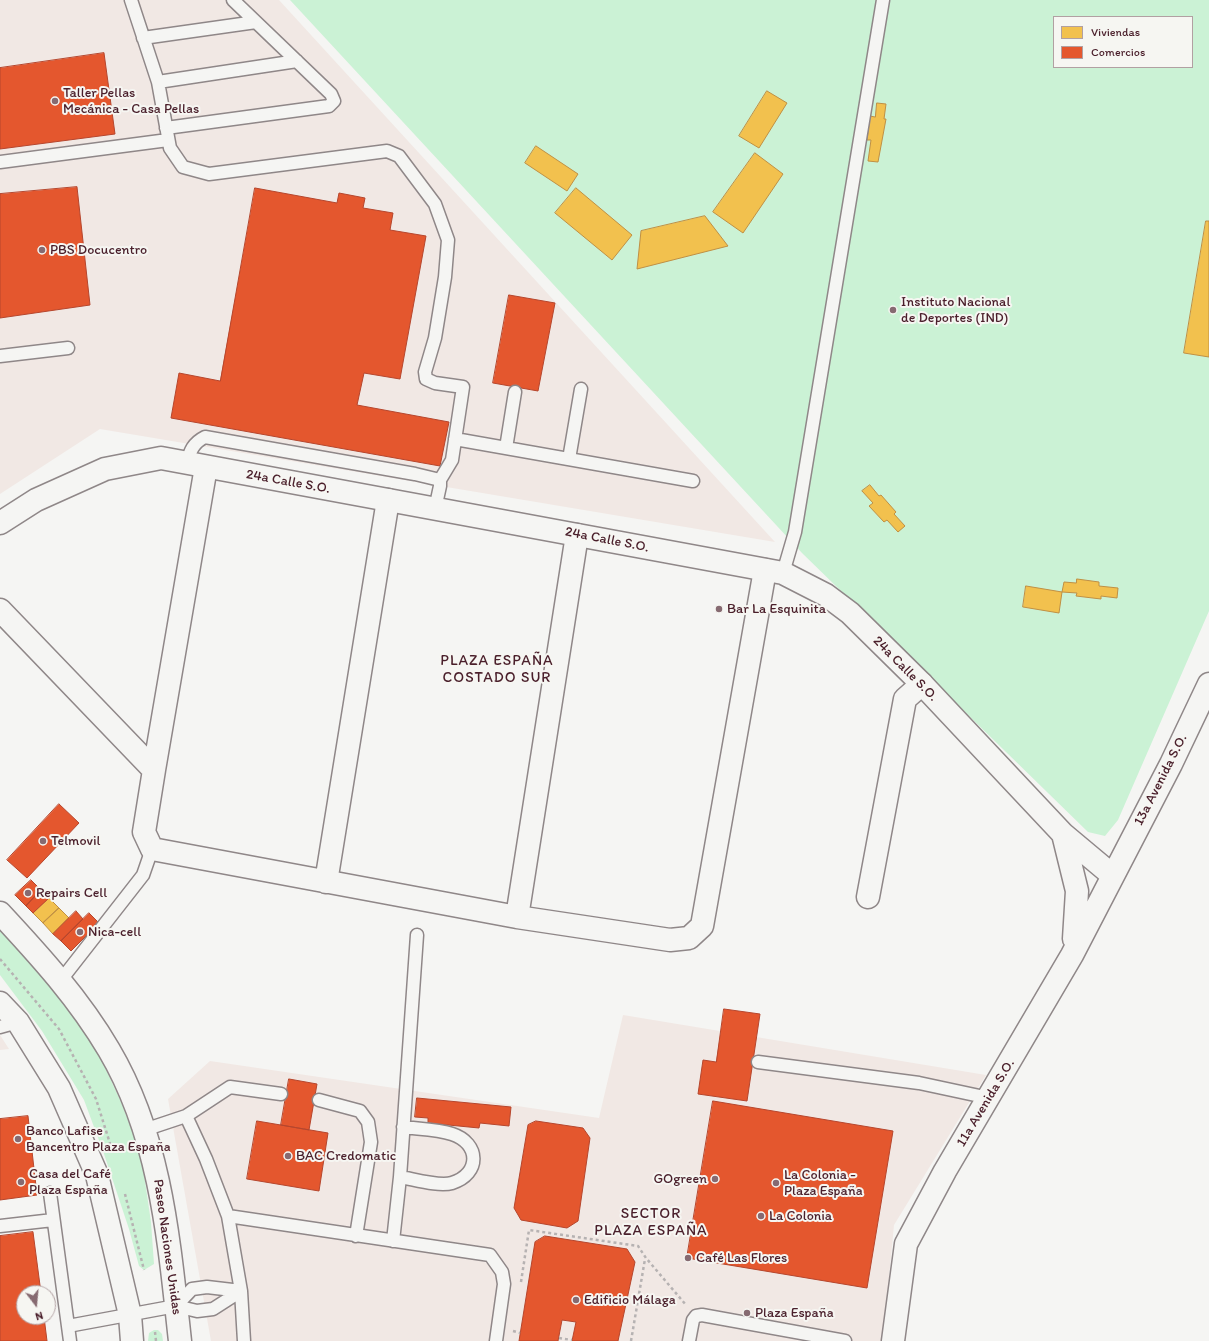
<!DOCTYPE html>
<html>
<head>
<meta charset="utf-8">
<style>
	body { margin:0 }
	#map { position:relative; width:1209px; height:1341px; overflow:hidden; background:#f5f5f3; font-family:Itim,sans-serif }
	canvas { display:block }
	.legend { position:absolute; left:1053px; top:16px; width:140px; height:52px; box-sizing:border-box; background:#f6f6f2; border:1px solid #b1a0a2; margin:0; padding:5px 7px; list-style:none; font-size:12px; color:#4a1f2b }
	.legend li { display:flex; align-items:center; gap:8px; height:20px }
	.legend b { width:20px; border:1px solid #b1a0a2 }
	.north { position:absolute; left:16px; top:1285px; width:40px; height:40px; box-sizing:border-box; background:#f6f6f2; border:1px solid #b1a0a2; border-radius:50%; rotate:164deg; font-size:11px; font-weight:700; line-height:16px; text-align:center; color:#4a1f2b }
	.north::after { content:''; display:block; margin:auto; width:14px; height:18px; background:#866a71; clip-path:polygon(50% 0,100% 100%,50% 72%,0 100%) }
</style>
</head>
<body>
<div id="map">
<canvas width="1209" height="1341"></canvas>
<ul class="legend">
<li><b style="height:11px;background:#f2c14e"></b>Viviendas</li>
<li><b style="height:11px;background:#e4572e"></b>Comercios</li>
</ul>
<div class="north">N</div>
</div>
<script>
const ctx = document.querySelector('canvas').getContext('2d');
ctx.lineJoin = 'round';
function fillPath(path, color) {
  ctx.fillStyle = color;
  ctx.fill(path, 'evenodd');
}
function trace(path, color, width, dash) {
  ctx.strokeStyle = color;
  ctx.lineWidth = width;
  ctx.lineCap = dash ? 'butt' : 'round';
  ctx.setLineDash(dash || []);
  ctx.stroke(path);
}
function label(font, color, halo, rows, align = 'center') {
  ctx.font = font + ' Itim,sans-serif';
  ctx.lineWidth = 4;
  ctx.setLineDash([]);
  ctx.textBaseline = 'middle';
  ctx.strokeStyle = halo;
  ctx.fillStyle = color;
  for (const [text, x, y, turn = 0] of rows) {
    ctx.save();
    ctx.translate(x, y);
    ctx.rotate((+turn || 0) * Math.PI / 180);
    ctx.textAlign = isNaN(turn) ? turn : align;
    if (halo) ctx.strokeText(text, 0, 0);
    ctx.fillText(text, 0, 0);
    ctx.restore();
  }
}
const built = new Path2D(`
	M0,0H279L775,542L100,429L0,494Z
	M623,1015L986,1075L894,1225L883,1341H211L168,1099L210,1061L599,1118Z
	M0,1035L9,1049L0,1050Z`);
const green = new Path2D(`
	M290,0H1209V611L1118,820L1105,836L1088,832L802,553ZM1054,17H1192V67H1054Z
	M0,925L64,997L97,1050L121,1102L141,1154L151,1222L154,1264L144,1270L139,1266L129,1229L104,1154L84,1100L42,1031L0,975Z
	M154,1330H158L162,1334L163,1341H148L149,1333Z`);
const homes = new Path2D(`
	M767,91L787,103L759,148L739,136Z
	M877,103L886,104L884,119H886L878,162L868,161L871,140H867L870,116L875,117Z
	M536,146L578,174L567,191L525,163Z
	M755,153L783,174L743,233L713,212Z
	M576,188L632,235L612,260L555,213Z
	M705,216L728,246L637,269L641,231Z
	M1206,221H1209V357L1184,353Z
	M870,485L879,496L881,495L896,512L894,514L905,526L898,532L887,520L884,522L869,506L873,503L862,491Z
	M1077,579L1099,582V586L1118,588L1117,598L1101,596V599L1076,596L1077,593L1062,592L1064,582L1076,583Z
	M1026,586L1062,592L1059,613L1023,607Z
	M49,898L59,908L43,923L33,913Z
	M59,908L69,918L53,934L43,923Z`);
const shops = new Path2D(`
	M104,53L115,134L0,149V68Z
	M77,187L90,305L0,318V194Z
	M255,188L337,203L339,193L365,198L363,208L393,213L390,230L426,236L400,379L364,373L357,405L449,422L440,466L171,418L179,373L220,381Z
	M509,295L555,303L538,391L493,383Z
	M59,804L79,823L27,878L7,860Z
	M31,880L41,890L26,906L15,895Z
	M41,890L49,898L33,913L26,906Z
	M76,911L83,919L61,941L53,934Z
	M89,913L99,923L71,951L61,941Z
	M724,1009L760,1014L747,1101L698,1094L703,1060L716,1062Z
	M289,1079L317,1084L309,1130L281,1125Z
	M417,1098L511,1107L509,1126L480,1123L479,1128L428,1123V1118L415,1117Z
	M713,1101L893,1131L867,1288L687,1258Z
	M28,1116L37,1195L0,1200V1119Z
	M257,1121L328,1133L319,1191L247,1179Z
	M536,1121L583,1128L590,1138L578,1221L567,1228L521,1220L514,1208L528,1125Z
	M33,1232L41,1293H24V1317H44L47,1341H0V1236Z
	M545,1236L627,1249L635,1262L618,1341H572L576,1322L562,1320L558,1341H519L535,1242Z`);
const path = new Path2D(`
	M0,959L59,1029L96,1099L113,1153
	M125,1194L144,1270
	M521,1282L529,1230L638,1246L646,1258L686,1305
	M513,1331L520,1333
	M155,1332L156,1341
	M559,1338L572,1340
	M631,1341L645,1259`);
const service = new Path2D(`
	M131,0L158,82L170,148L183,167L209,174L387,151L399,156L435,204L448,240L445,277L435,338L425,372L426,379L435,383L463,387L452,460L440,480V486L435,509
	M143,38L256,22
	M158,82L297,61
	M166,128L329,106L334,101L331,94L233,0
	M0,162L168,140
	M0,356L68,348
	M455,439L693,481
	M506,448L515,392
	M569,459L581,389
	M187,463C190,451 193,443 205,437L415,474L440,480
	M783,573L795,532L883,0
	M61,980L143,875L152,849
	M0,1027L18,1022
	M758,1062L919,1083L989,1098
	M319,1100L360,1111L368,1122L371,1142L356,1236
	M186,1116L230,1087L281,1094
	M144,1130L186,1116L206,1159L228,1216L241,1291L244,1341
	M400,1177C413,1179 439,1187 452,1183C481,1174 480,1143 452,1134C437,1129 418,1129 403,1127
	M50,1193L70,1341
	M228,1216L490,1255L502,1272L504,1284L496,1341
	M0,1226L53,1220
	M393,1241L400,1177L417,935
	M176,1306L192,1289L207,1287L241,1291
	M68,1326L176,1306L197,1311L213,1309L241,1291
	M689,1341L693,1320L696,1316L702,1315L845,1341`);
const minor = new Path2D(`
	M0,610L154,770L144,832L152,849L517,917L670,940L689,938L702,926L765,570
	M154,770L206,467
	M326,882L388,500
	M868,897L905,699L922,684
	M517,917L577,535`);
const tertiary = new Path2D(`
	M0,523L36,500L105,469L161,458L783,573L826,595L850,613L922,684L1063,834L1112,875
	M1063,834L1077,891L1074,939
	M893,1341L906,1244L945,1171L1072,955L1171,764L1209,684`);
const secondary = new Path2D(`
	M0,913C40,956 79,999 109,1050C161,1138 169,1241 180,1341
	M0,1003L18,1022L59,1088L97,1175L130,1315L132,1341`);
const markers = [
	[55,101,4,"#866a71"],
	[42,250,4,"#866a71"],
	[893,310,4,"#866a71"],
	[719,609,4,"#866a71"],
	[43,841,4,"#866a71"],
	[28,893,4,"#866a71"],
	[80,932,4,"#866a71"],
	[18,1139,4,"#866a71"],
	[288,1156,4,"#866a71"],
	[715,1179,4,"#866a71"],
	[21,1182,4,"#866a71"],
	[776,1183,4,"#866a71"],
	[761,1216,4,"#866a71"],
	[688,1258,4,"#866a71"],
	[576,1300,4,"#866a71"],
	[747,1313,4,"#866a71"]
];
const poiNames = [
	["Taller Pellas",63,93],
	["Mecánica - Casa Pellas",63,109],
	["PBS Docucentro",50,250],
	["Instituto Nacional",901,302],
	["de Deportes (IND)",901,318],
	["Bar La Esquinita",727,609],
	["Telmovil",51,841],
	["Repairs Cell",36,893],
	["Nica-cell",88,932],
	["Banco Lafise",26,1131],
	["Bancentro Plaza España",26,1147],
	["BAC Credomatic",296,1156],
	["Casa del Café",29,1174],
	["Plaza España",29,1190],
	["La Colonia -",784,1175],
	["Plaza España",784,1191],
	["GOgreen",707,1179,"right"],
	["La Colonia",769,1216],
	["Café Las Flores",696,1258],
	["Edificio Málaga",584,1300],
	["Plaza España",755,1313]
];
const streetNames = [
	["24a Calle S.O.",288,482,10],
	["24a Calle S.O.",607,540,11],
	["24a Calle S.O.",905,669,45],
	["13a Avenida S.O.",1161,780,-63],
	["11a Avenida S.O.",986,1103,-59],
	["Paseo Naciones Unidas",167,1247,82]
];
const neighbourhoodNames = [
	["PLAZA ESPAÑA",497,661],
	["COSTADO SUR",497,678],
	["SECTOR",651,1214],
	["PLAZA ESPAÑA",651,1231]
];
fillPath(built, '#f1e8e4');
fillPath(green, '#cbf2d5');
fillPath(homes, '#f2c14e');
trace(homes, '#c09044', 1);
fillPath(shops, '#e4572e');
trace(shops, '#b6462d', 1);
trace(service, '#8f8788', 15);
trace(minor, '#8f8788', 25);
trace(tertiary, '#8f8788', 25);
trace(secondary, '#8f8788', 25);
trace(path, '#b6b2b2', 2.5, [3, 3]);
trace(service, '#f5f5f3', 12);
trace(minor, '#f5f5f3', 22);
trace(tertiary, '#f5f5f3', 22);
trace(secondary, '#f5f5f3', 22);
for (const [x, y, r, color] of markers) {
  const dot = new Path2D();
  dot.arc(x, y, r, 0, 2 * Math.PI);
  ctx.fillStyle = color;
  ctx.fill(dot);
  trace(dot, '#f6f6f2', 1.5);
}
label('14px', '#4a1f2b', '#f6f6f2', poiNames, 'left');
label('14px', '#4a1f2b', '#f6f6f2', streetNames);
ctx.letterSpacing = '1px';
label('15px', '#4a1f2b', '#f6f6f2', neighbourhoodNames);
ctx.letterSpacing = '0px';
</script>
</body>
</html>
